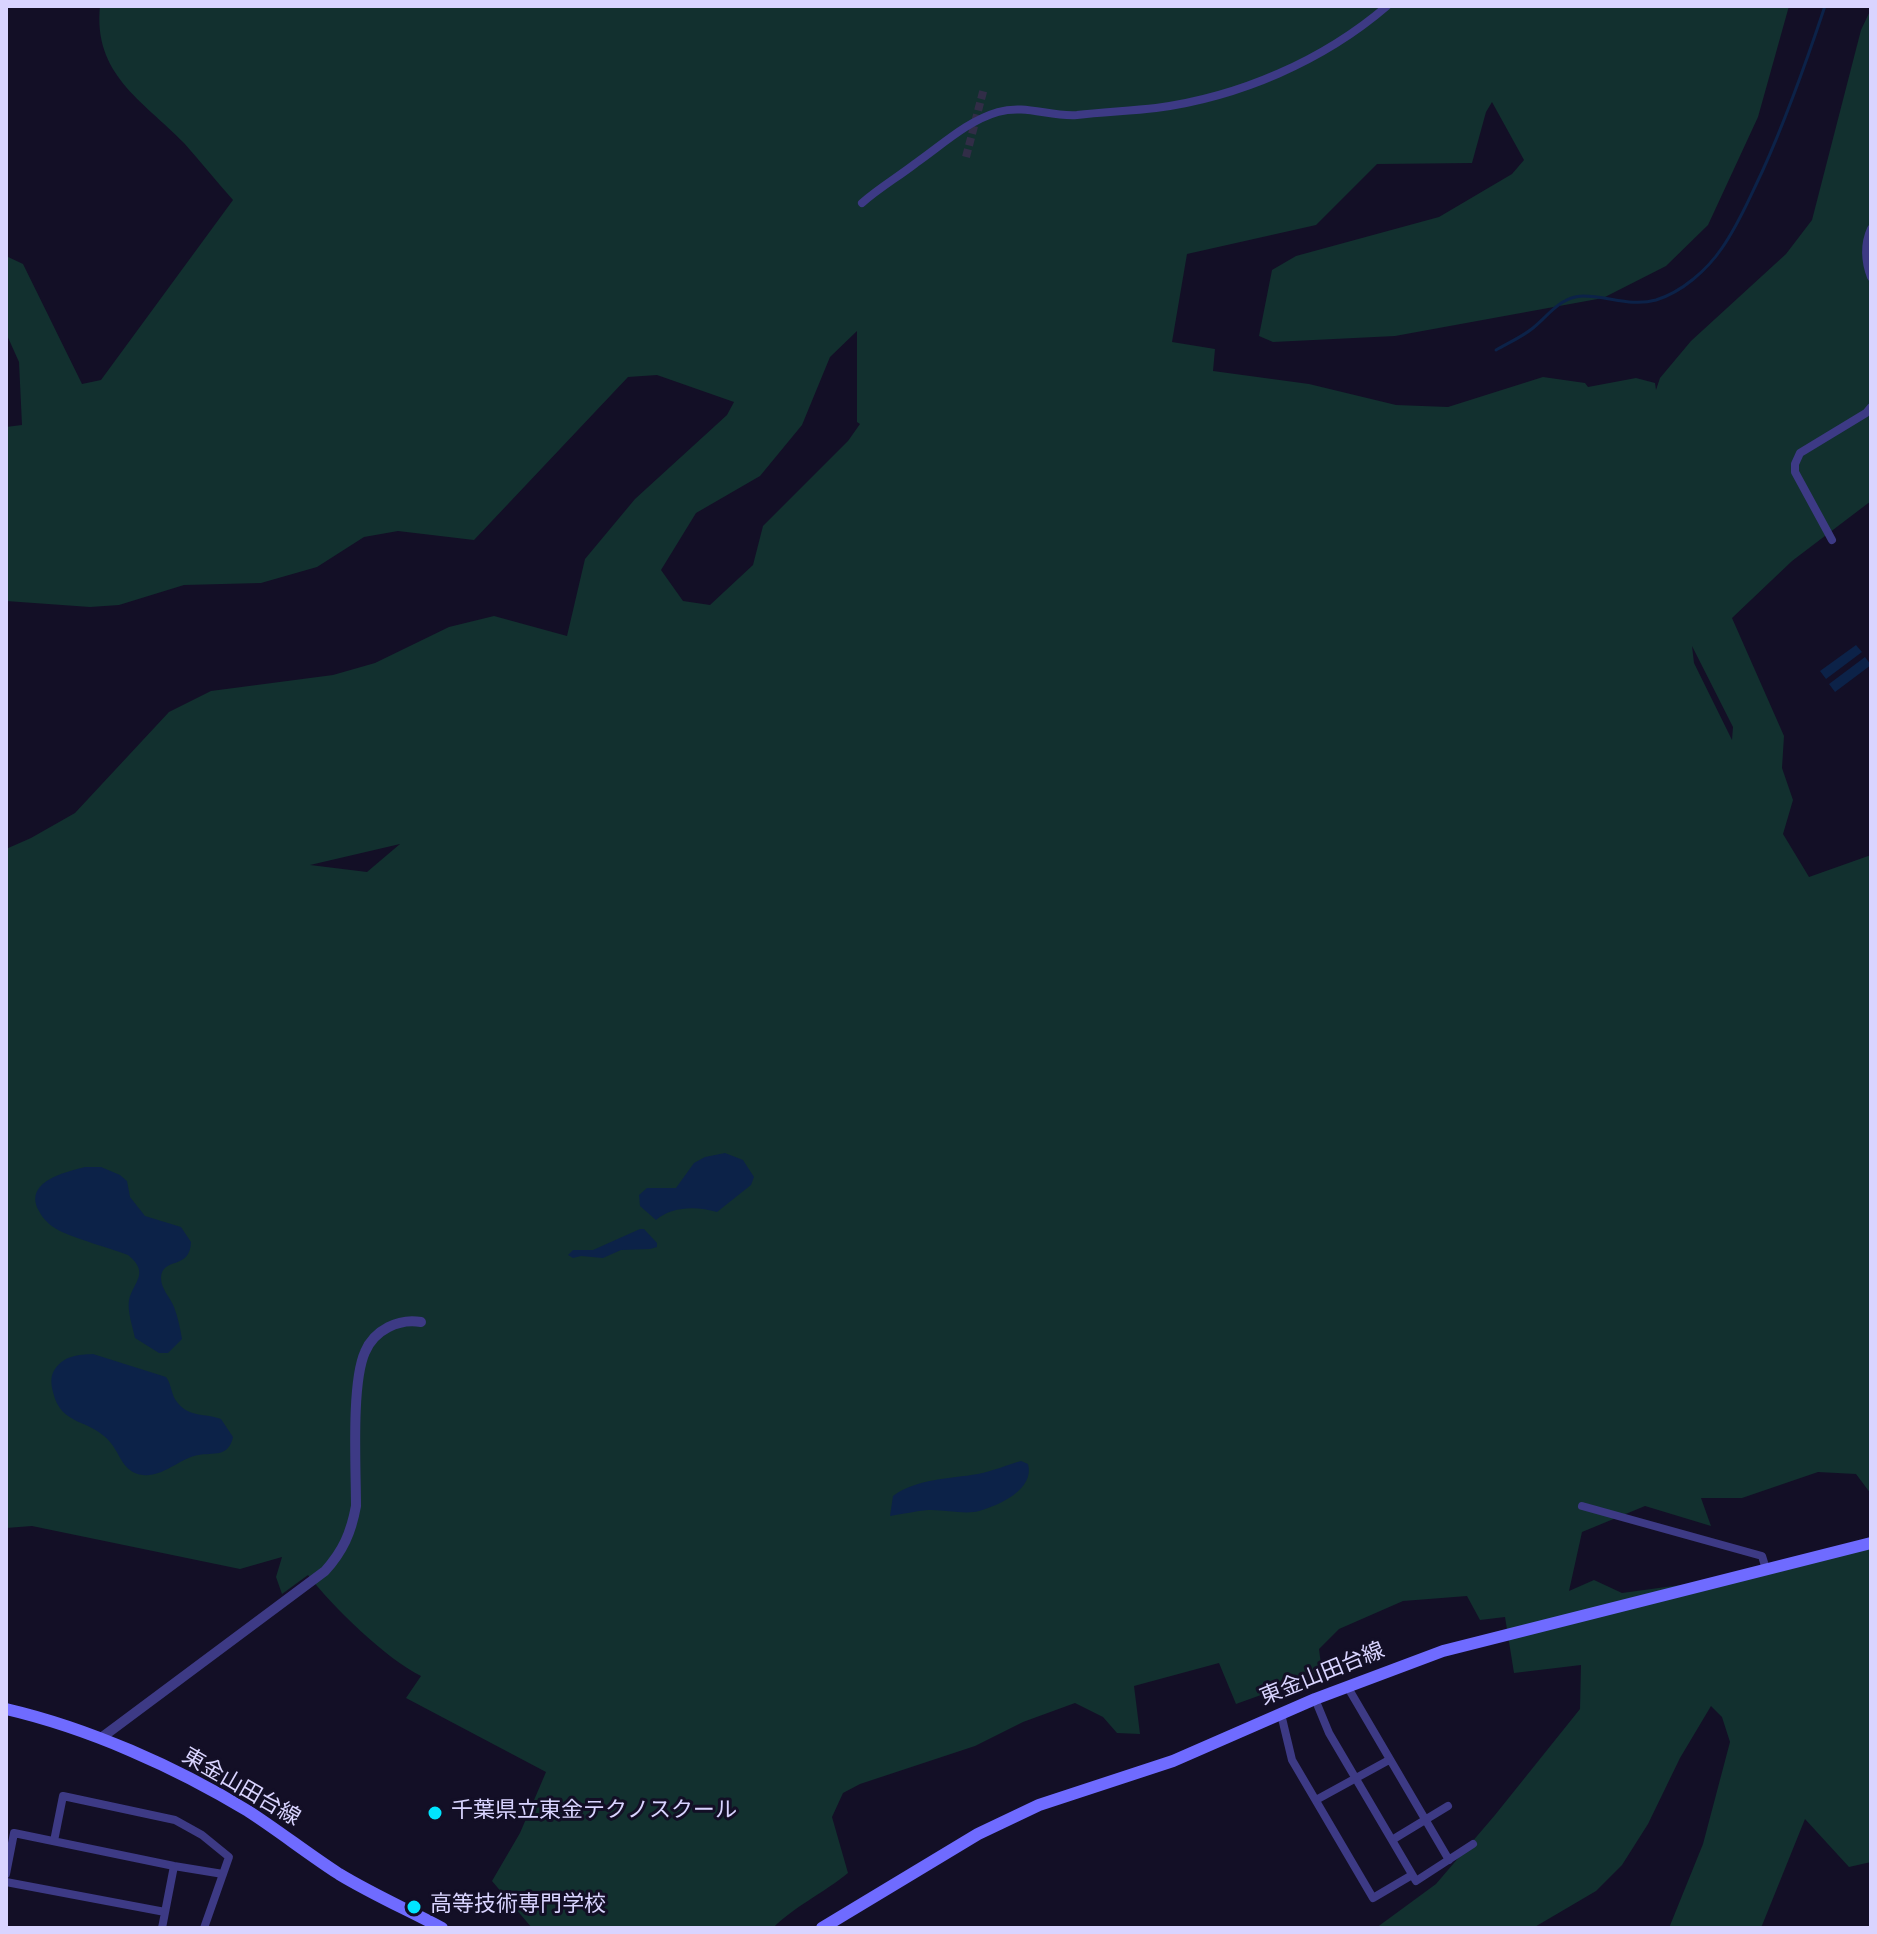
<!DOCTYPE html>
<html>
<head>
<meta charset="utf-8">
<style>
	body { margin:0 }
	#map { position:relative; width:1877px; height:1934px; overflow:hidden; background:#130f26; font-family:Overpass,sans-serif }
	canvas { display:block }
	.frame { position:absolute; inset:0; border:8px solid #d9d4ff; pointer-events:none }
</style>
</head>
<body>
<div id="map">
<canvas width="1877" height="1934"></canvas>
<div class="frame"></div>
</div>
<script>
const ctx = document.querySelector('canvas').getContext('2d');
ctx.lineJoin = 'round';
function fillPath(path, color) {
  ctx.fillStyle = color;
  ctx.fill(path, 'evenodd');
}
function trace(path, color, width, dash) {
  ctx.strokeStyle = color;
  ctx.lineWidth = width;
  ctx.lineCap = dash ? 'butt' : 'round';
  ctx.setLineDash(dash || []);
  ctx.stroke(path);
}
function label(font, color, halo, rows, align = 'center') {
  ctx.font = font + ' Overpass,"Noto Sans JP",sans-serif';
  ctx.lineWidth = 6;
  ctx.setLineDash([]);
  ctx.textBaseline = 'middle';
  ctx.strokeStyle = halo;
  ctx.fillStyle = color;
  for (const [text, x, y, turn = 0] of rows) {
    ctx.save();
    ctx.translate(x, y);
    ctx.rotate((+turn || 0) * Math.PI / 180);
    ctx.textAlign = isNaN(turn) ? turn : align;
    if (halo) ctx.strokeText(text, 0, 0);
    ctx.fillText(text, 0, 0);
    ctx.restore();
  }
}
const green = new Path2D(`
	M100,6H1789L1758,117L1708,225L1666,266L1603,298L1395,336L1273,342L1259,336L1272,270L1296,256L1439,217L1512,174L1524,160L1492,102L1486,112L1472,163L1377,164L1316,225L1187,254L1172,342L1215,349L1213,371L1309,384L1396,405L1448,407L1543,377L1585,383L1588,387L1636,378L1655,383L1656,390L1660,378L1691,341L1786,254L1812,220L1861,30L1871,9V501L1792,561L1732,618L1784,736L1782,768L1793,800L1783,834L1809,877L1871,855V1494L1856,1474L1818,1472L1742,1498H1701L1711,1526L1645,1506L1582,1532L1569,1591L1594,1580L1622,1593L1754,1575L1871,1547V1862L1849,1867L1805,1819L1761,1928H1669L1703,1844L1730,1742L1722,1717L1711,1706L1680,1758L1648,1824L1622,1865L1596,1891L1533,1928H1376L1436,1884L1495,1815L1580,1709L1581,1665L1514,1673L1505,1617L1480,1620L1467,1596L1403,1601L1339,1629L1319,1649L1322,1673L1236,1704L1219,1663L1134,1686L1140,1734L1117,1733L1103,1717L1075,1703L1023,1722L975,1746L860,1784L843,1793L832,1817L848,1873C825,1892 792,1908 773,1928H532L492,1881L520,1833L546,1772L406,1698L421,1676C385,1658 333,1607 308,1575L282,1594L276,1577L282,1557L240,1569L32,1526L6,1528V849L31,838L75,813L169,712L211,691L333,675L375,663L449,627L494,616L567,636L585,559L635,499L727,415L734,402L657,375L628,377L474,540L398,531L364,537L317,567L261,583L184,585L119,605L90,607L6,601V427L22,425L19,362L6,333V256L23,264L82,384L101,380L233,200C217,182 201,162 184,143C142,100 93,74 100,6ZM857,331V422L860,424L848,441L763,526L753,565L710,605L683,601L661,570L696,513L760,476L802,425L830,357ZM1692,646L1733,727L1732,740L1694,663ZM400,844L367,872L310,865Z`);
const water = new Path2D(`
	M1856,645L1862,652L1826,679L1820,671Z
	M1865,657L1871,665L1835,692L1829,684Z
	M725,1153L743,1160L754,1177L751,1185L717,1212C697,1206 672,1206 656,1220L640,1206L639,1195L647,1188H676L694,1163L705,1157Z
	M85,1167H101L120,1175L127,1181L130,1197L145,1216L181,1227L191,1242C190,1271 162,1256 161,1278C161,1289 170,1297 174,1307C178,1317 180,1328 182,1339L168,1353H159L135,1338C133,1328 127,1311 129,1300C134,1281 150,1273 128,1255C106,1247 83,1241 62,1232C53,1228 43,1220 39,1211C23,1182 65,1172 85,1167Z
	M640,1229H644L657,1243V1247L650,1249L621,1250L603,1258L581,1256L573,1258L568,1255L573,1250H593Z
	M93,1354L166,1377C172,1385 171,1395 177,1402C189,1418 205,1413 221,1419L233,1437C228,1460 210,1451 194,1456C177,1461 162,1477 143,1475C123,1473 121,1455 110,1442C90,1418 61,1427 53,1392C51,1384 50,1376 55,1369C65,1355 78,1355 93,1354Z
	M1021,1461L1028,1464C1035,1489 1000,1505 979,1511C964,1515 944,1509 928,1510C916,1511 903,1514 890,1516L893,1496C918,1478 949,1479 978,1474C993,1471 1007,1465 1021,1461Z`);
const stream = new Path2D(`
	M1496,350C1508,343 1522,337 1533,328C1548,316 1561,296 1583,296C1608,296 1631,307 1656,300C1682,292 1707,270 1722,248C1739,224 1750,197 1762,172C1787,117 1806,63 1825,6`);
const minorTunnel = new Path2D(`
	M966,157L984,88`);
const minor = new Path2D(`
	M862,203C879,188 898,177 916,163C942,145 967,121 998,112C1025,104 1050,117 1077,115C1103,112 1130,111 1156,108C1239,97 1323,61 1387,6
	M1871,229C1864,244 1865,262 1871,277
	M1832,540L1795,472V464L1800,453L1866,413L1871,407
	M1582,1506L1762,1556L1766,1569
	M1347,1686L1449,1860
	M1315,1699L1329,1733L1416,1881L1473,1844
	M1281,1714L1292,1760L1373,1898L1412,1875
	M1316,1800L1389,1760
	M1392,1840L1448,1806
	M54,1841L63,1796L175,1820L202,1835L229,1857L204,1928
	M6,1874L14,1833L174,1866L223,1874
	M6,1882L165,1912
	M162,1928L174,1866`);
const tertiary = new Path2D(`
	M101,1738L325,1571C343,1551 351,1533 356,1506C356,1469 351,1383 365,1352C374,1330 399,1318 421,1322`);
const secondary = new Path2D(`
	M6,1709C88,1728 176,1767 248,1811C279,1831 308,1854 339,1874C372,1894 408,1910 442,1928
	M822,1928L978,1834L1039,1805L1173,1761L1315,1699L1443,1651L1871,1543`);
const markers = [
	[435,1813,8,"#00e5ff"],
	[414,1907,8,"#00e5ff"]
];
const streetNames = [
	["東金山田台線",1323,1676,-22],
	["東金山田台線",240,1789,30]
];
const poiNames = [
	["千葉県立東金テクノスクール",451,1813],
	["高等技術専門学校",430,1907]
];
fillPath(green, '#12302f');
fillPath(water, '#0c2248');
trace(stream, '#0c2248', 3);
trace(minorTunnel, '#312d47', 8, [8, 4]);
trace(minor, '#3d3a85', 8);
trace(tertiary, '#3d3a85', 10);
trace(secondary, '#6f6bff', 12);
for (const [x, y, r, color] of markers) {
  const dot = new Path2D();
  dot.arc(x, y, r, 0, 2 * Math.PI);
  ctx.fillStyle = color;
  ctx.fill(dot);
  trace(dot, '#130f26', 3);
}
label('22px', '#d9d4ff', '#130f26', streetNames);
label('22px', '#d9d4ff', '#130f26', poiNames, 'left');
</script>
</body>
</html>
